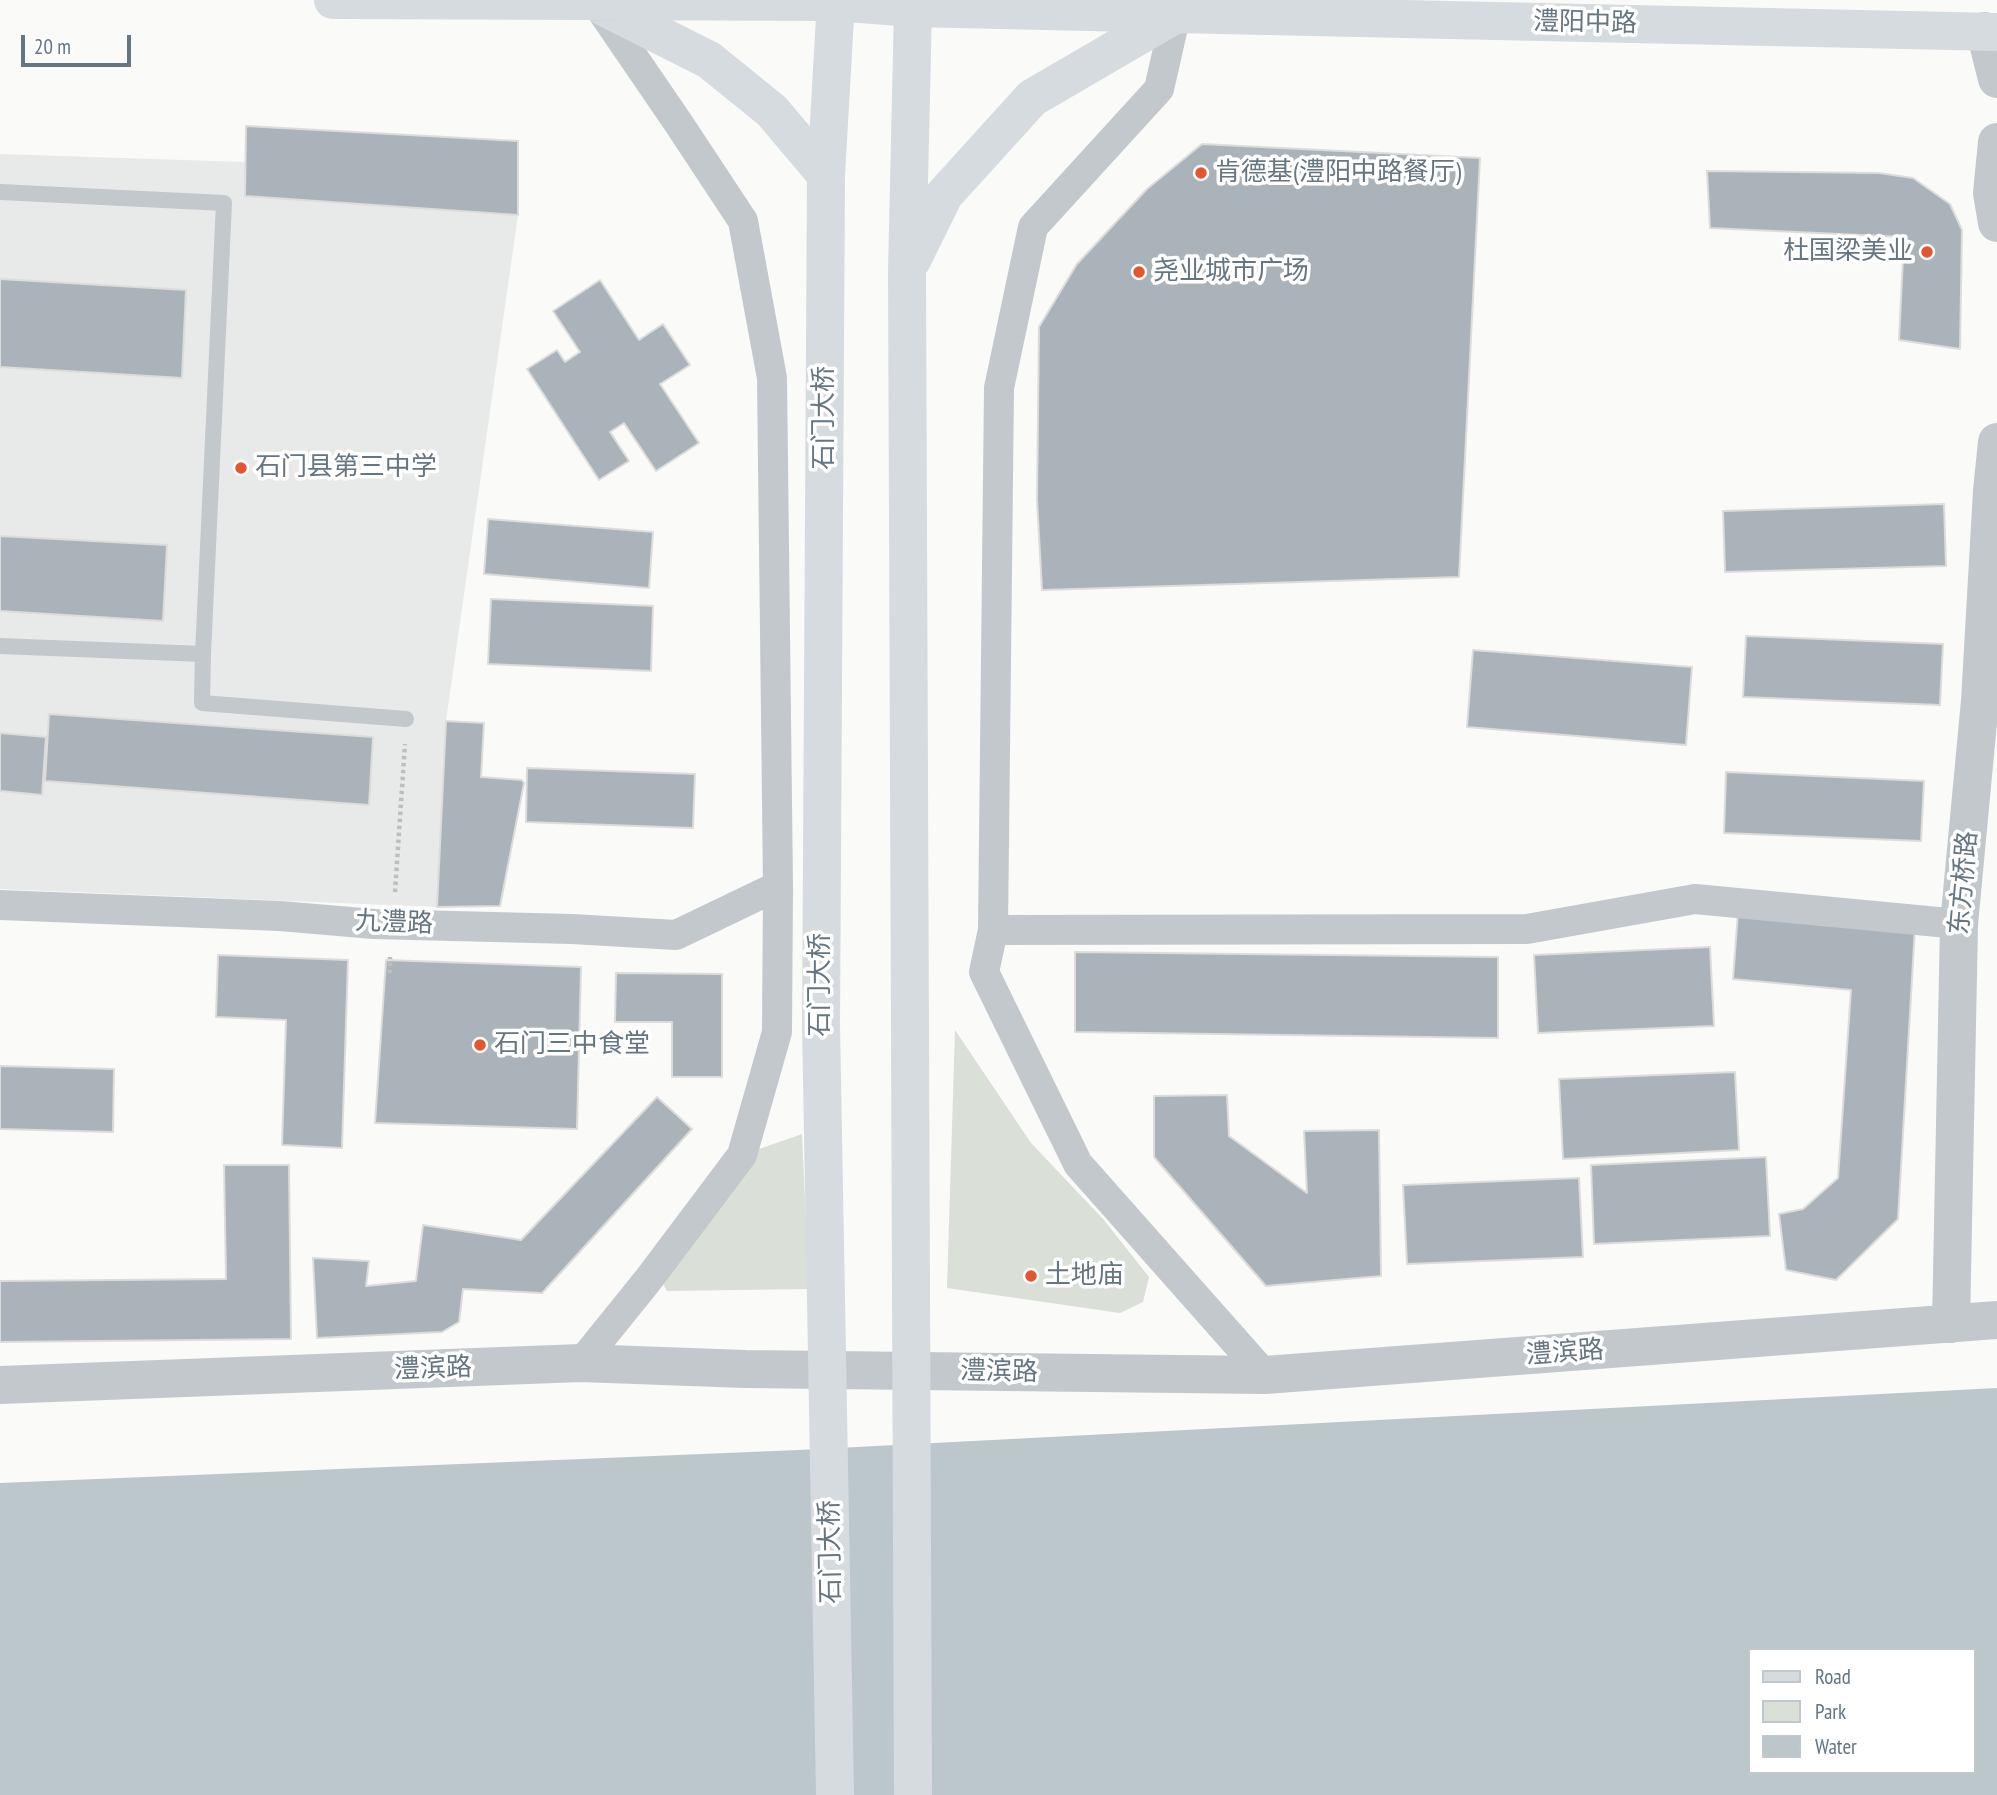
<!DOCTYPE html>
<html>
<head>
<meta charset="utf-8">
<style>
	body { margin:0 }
	#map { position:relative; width:1997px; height:1795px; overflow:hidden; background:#fafaf8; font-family:"PT Sans Narrow",sans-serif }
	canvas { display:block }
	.legend { position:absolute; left:1748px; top:1648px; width:228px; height:126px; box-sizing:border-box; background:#fff; border:2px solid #c1c8cd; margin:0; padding:9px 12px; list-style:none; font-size:21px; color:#657683 }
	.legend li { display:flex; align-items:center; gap:14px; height:35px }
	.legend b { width:35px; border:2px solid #c1c8cd }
	.scale { position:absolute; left:21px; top:35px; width:110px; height:32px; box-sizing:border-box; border:4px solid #657683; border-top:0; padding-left:9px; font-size:21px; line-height:24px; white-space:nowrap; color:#657683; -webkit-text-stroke:5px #fff; paint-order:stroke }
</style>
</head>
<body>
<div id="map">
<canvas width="1997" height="1795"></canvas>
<ul class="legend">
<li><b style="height:9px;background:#d6dbdf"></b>Road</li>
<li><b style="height:19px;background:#dadfd7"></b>Park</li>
<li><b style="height:19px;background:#bbc7cb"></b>Water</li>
</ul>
<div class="scale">20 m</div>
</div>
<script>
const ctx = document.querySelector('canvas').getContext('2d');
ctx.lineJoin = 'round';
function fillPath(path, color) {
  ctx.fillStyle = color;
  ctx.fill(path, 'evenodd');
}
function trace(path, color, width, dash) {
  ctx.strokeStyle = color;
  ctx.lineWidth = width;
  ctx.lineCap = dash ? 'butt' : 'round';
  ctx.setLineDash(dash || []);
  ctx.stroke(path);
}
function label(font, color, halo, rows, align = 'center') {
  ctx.font = font + ' "PT Sans Narrow","Noto Sans SC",sans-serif';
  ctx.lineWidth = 7;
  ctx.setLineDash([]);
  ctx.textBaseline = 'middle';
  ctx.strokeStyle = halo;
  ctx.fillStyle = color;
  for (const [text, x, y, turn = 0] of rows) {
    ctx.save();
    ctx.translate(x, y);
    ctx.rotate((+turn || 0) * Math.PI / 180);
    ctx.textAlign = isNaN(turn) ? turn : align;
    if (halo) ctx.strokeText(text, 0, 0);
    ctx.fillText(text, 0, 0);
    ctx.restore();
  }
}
const built = new Path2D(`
	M0,154L245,162L246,196L518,215L446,721L437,907L0,889Z`);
const green = new Path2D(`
	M955,1030L1031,1143L1104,1220L1149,1277L1143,1302L1120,1313L947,1288Z
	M802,1134L809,1289L667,1291L660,1279L742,1155Z`);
const water = new Path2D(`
	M1997,1388V1795H0V1483L799,1450ZM1750,1650H1974V1772H1750Z`);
const building = new Path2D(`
	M246,126L518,141V215L245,196Z
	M1202,144L1480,158L1459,577L1042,590L1037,500L1039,327L1077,264L1147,189Z
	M1707,171L1879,173L1913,178L1950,204L1962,230L1960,349L1899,340L1904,237L1710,228Z
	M0,279L186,290L182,378L0,367Z
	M600,280L639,340L663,324L690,365L660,384L699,443L656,471L624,423L610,432L629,461L599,480L527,369L557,350L565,362L580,352L553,311Z
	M1944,504L1946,566L1725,572L1723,511Z
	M488,519L653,532L649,588L484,574Z
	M0,536L167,545L163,621L0,611Z
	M491,599L653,606L651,671L488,664Z
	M1746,636L1943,644L1940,705L1743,697Z
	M1473,650L1692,667L1686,745L1467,727Z
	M49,714L373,737L369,805L45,781Z
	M446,721L484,723L481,777L522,780L524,783L500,906L437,907Z
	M0,733L46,737L42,795L0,791Z
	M527,768L695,774L693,828L526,822Z
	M1726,772L1924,781L1921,841L1724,833Z
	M1738,912L1915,927L1898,1219L1836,1280L1786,1270L1779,1214L1803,1209L1838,1178L1851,990L1733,979Z
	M1710,947L1714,1026L1538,1033L1534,955Z
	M1075,952L1498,957V1038L1075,1032Z
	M218,955L348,960L342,1148L282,1145L286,1020L216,1017Z
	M386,960L581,967L577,1129L375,1123Z
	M616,973L722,974V1077H672V1022H615Z
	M0,1066L114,1069L113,1132L0,1129Z
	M1735,1072L1739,1150L1563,1159L1559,1079Z
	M1227,1095L1229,1136L1307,1193L1304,1131L1379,1130L1381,1276L1266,1286L1154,1157V1096Z
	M657,1097L692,1129L542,1293L463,1289L459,1322L442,1332L317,1338L313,1258L369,1261L366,1286L416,1281L423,1225L521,1240Z
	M1766,1157L1770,1236L1594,1244L1591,1165Z
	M224,1165H289L291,1339L0,1342V1281L226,1279Z
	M1579,1178L1583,1257L1407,1264L1403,1185Z`);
const path = new Path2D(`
	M395,892L405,744
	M390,973V957`);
const service = new Path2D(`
	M0,192L224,203L203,654L0,646
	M203,654L202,703L406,719`);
const minor = new Path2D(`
	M1176,14L1159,89L1033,227L999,388L993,930L984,972L1078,1164L1265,1375
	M0,905L280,916L374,924L572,929L676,935L778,886
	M993,930L1527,929L1695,899L1959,924
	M581,1363L648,1280L742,1155L777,1032L778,886L772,378L743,221L679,124L597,4`);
const tertiary = new Path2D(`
	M1985,31L1997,79
	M1997,142L1992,193L1997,223
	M1951,1324L1959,924L1980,701L1992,491L1997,442
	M0,1385L581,1363L745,1369L1265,1375L1997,1320`);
const primary = new Path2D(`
	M333,0L835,2L913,8L1176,14L1997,32
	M602,6L709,60L772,111L826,175
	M912,260L944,195L1032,98L1176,14
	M835,1795L821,1024L826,175L836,0
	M913,1795L907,271L913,8L915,0`);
const markers = [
	[1201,173,7,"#e4572e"],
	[1927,252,7,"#e4572e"],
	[1139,272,7,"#e4572e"],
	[241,468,7,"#e4572e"],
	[480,1045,7,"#e4572e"],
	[1031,1276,7,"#e4572e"]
];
const streetNames = [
	["澧阳中路",1585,23,1],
	["石门大桥",825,418,-90],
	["东方桥路",1964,883,-85],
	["九澧路",394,923,2],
	["石门大桥",821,985,-90],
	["澧滨路",1565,1353,-4],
	["澧滨路",433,1369,-2],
	["澧滨路",999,1372,1],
	["石门大桥",831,1552,-91]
];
const poiNames = [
	["肯德基(澧阳中路餐厅)",1215,173],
	["杜国梁美业",1913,252,"right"],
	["尧业城市广场",1153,272],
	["石门县第三中学",255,468],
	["石门三中食堂",494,1045],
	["土地庙",1045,1276]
];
fillPath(built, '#e8e9e9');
fillPath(green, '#dadfd7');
fillPath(water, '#bbc7cb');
fillPath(building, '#aab3b9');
trace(building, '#dcdcda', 2);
trace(path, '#bbbfc2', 4.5, [3.5, 3.5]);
trace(service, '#c3c8cc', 16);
trace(minor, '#c3c8cc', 30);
trace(tertiary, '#c3c8cc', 38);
trace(primary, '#d6dbdf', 38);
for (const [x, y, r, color] of markers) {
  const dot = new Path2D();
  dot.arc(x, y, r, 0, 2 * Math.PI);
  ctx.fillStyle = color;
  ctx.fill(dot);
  trace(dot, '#fff', 2.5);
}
label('26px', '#657683', '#fff', streetNames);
label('26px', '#657683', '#fff', poiNames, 'left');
</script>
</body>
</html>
